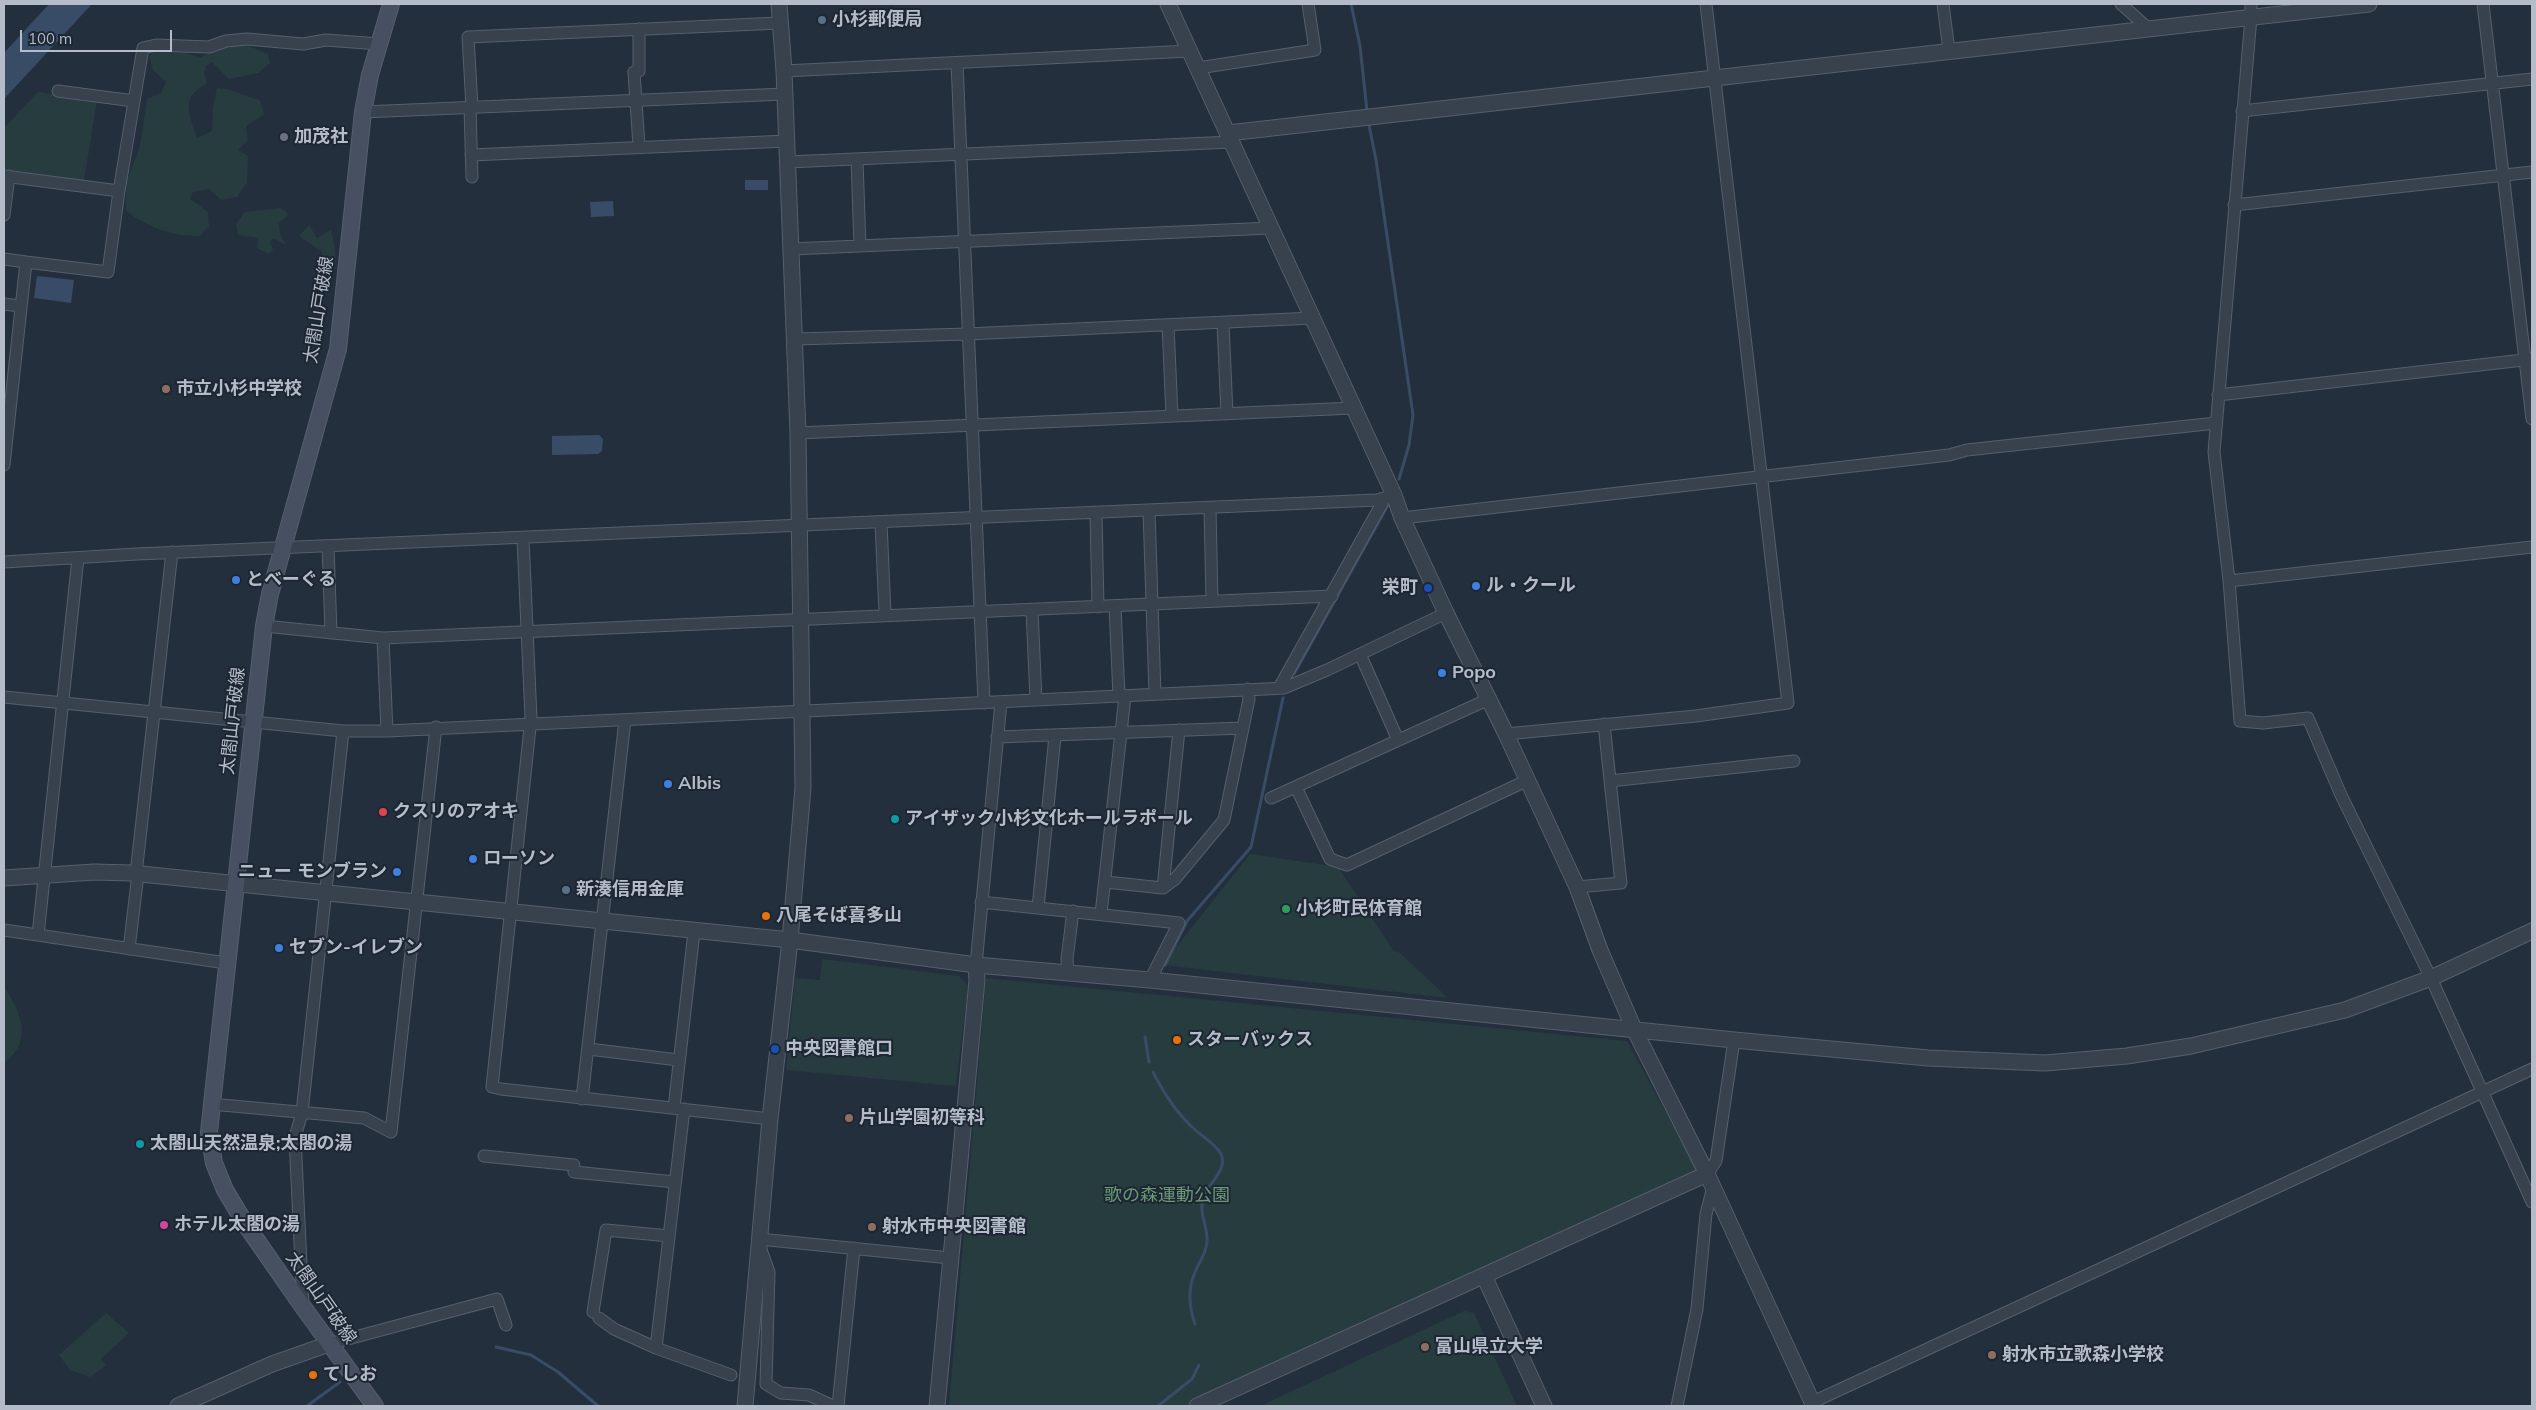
<!DOCTYPE html>
<html>
<head>
<meta charset="utf-8">
<style>
	body { margin:0 }
	#map { position:relative; width:2536px; height:1410px; overflow:hidden; background:#242f3e; font-family:Mulish,sans-serif }
	canvas { display:block }
	.frame { position:absolute; inset:0; border:5px solid #b4bcc9; pointer-events:none }
	.scale { position:absolute; left:20px; top:30px; width:152px; height:22px; box-sizing:border-box; border:2px solid #b4bcc9; border-top:0; padding-left:6px; font-size:15px; line-height:18px; white-space:nowrap; color:#b4bcc9; -webkit-text-stroke:4px #1d2633; paint-order:stroke }
</style>
</head>
<body>
<div id="map">
<canvas width="2536" height="1410"></canvas>
<div class="frame"></div>
<div class="scale">100 m</div>
</div>
<script>
const ctx = document.querySelector('canvas').getContext('2d');
ctx.lineJoin = 'round';
function fillPath(path, color) {
  ctx.fillStyle = color;
  ctx.fill(path, 'evenodd');
}
function trace(path, color, width, dash) {
  ctx.strokeStyle = color;
  ctx.lineWidth = width;
  ctx.lineCap = dash ? 'butt' : 'round';
  ctx.setLineDash(dash || []);
  ctx.stroke(path);
}
function label(font, color, halo, rows, align = 'center') {
  ctx.font = font + ' Mulish,"Noto Sans JP",sans-serif';
  ctx.lineWidth = 4;
  ctx.setLineDash([]);
  ctx.textBaseline = 'middle';
  ctx.strokeStyle = halo;
  ctx.fillStyle = color;
  for (const [text, x, y, turn = 0] of rows) {
    ctx.save();
    ctx.translate(x, y);
    ctx.rotate((+turn || 0) * Math.PI / 180);
    ctx.textAlign = isNaN(turn) ? turn : align;
    if (halo) ctx.strokeText(text, 0, 0);
    ctx.fillText(text, 0, 0);
    ctx.restore();
  }
}
const green = new Path2D(`
	M244,44L268,54L270,63L258,73L229,79L212,62L206,66L204,72L207,84C180,96 189,115 197,138L212,131L213,108L217,88C232,88 246,97 260,100L264,114L246,126L248,140L238,150L248,156L247,183L237,197L221,200L209,189L193,192L190,199L208,212L209,226L200,236C171,236 150,228 126,211V183L140,146L147,99L161,93L166,82L153,70L149,56L158,48L181,50L199,58L219,47Z
	M38,92L97,100L84,181L4,169V128Z
	M281,208L289,214L279,223L280,234L286,245L273,238L270,242L273,250L269,254L257,248L258,238L238,235L236,224L245,212Z
	M309,225L317,238L331,230C334,242 337,258 335,270L326,266L321,251L299,236Z
	M1250,854L1338,867L1393,950L1400,953L1448,998L1162,965Z
	M822,959L959,976L968,986L956,1086L786,1070L795,978L820,980Z
	M986,978L1627,1041L1697,1170L1187,1406H949Z
	M4,987C21,1012 34,1041 4,1063Z
	M1464,1311L1474,1313L1517,1406H1260Z
	M106,1313L129,1333L101,1359L106,1365L90,1377L70,1370L59,1355Z`);
const water = new Path2D(`
	M49,4H92L4,99V53Z
	M745,180H768V190H745Z
	M613,201L614,216L591,217L590,202Z
	M37,276L74,280L71,303L34,298Z
	M599,435L603,439L602,451L598,454L552,455V436Z`);
const stream = new Path2D(`
	M1351,4L1360,46L1367,111
	M1369,125L1376,160L1413,415L1409,445L1399,479
	M1294,674L1388,505
	M1165,965L1187,921L1251,847L1283,698
	M1145,1037L1149,1062
	M1153,1072C1163,1092 1177,1113 1193,1128C1201,1136 1215,1143 1221,1154C1228,1170 1209,1183 1204,1195C1198,1210 1206,1223 1207,1237C1208,1251 1200,1260 1195,1272C1187,1290 1189,1307 1195,1324
	M496,1347L531,1355L558,1372L598,1406
	M307,1406L340,1382
	M1158,1406L1192,1379L1199,1365`);
const minor = new Path2D(`
	M1943,4L1949,51
	M2121,4L2149,29
	M2251,4V17L2214,452L2229,580L2240,721L2263,723L2308,718L2341,795L2431,978L2532,1202
	M2483,4L2532,419
	M957,63L984,703
	M1198,68L1315,50L1308,4
	M784,71L1190,51
	M58,91L134,101
	M470,107L472,177
	M472,107L468,37L780,23
	M2242,111L2532,79
	M363,112L785,94
	M639,146L634,72L639,71V29
	M471,155L787,141
	M857,160L860,246
	M788,162L1232,142
	M4,176L119,191L143,48L156,45L209,47L226,41L247,39L303,44L326,40L379,44
	M2234,205L2532,172
	M4,215L9,176
	M791,249L1271,228
	M4,259L26,262
	M4,304L20,306
	M1223,323L1227,414
	M1168,325L1172,416
	M796,339L967,334L1313,318
	M2218,395L2532,359
	M798,433L1353,408
	M4,465L26,262L108,272L119,191
	M1210,508L1212,601
	M1149,511L1155,694
	M1096,513L1098,607
	M1402,518L1949,455L1967,450L2216,423
	M881,522L885,614
	M523,539L531,718L492,1087L501,1089L770,1119
	M328,546L331,633
	M4,562L137,554L1377,500L1394,495
	M2229,581L2532,547
	M1115,606L1119,696
	M1032,610L1036,700
	M264,626L383,638L1332,596
	M383,638L387,731
	M1360,654L1398,740
	M1279,688L1385,498
	M4,697L343,731H387L1266,689L1284,688L1327,670L1446,613
	M1506,734L1696,716L1788,703L1706,4
	M997,737L1243,728
	M1610,781L1794,761
	M1296,787L1330,859L1347,865L1528,780
	M1271,798L1489,699
	M136,874L172,552
	M1106,882L1163,888L1175,879L1224,820L1249,699L1247,689
	M1577,887L1621,883L1604,724
	M1163,888L1179,730
	M981,902L1179,923L1150,980
	M1038,908L1055,736
	M1101,914L1125,696
	M4,930L226,963
	M38,935L78,558
	M129,949L138,874
	M976,965L1001,702
	M1068,973L1067,959L1073,911
	M589,1049L678,1060
	M582,1099L625,720
	M211,1104L364,1118L391,1132L436,727
	M674,1108L694,932
	M484,1156L574,1165
	M574,1172L675,1182
	M1707,1174L1716,1161L1734,1040
	M759,1239L950,1258
	M760,1247L769,1272L766,1384L781,1393L809,1395L833,1406
	M303,1306L295,1137L302,1113L343,731
	M593,1312L606,1230L669,1236
	M599,1318L614,1329L656,1348L684,1109
	M329,1344L497,1299L506,1325
	M656,1348L731,1375
	M1813,1402L2532,1069
	M838,1406L854,1248
	M1677,1406L1697,1309L1706,1214L1713,1187`);
const tertiary = new Path2D(`
	M1168,4L1394,495L1402,518L1446,613L1506,734L1577,887L1600,950L1634,1029L1707,1174L1814,1406
	M1228,133L2369,4
	M4,878L94,872L131,873L790,940L976,965L1150,980L1734,1040L1928,1058L2045,1063L2127,1056L2191,1046L2345,1010L2431,978L2532,931
	M1484,1276L1544,1406
	M178,1406L272,1364L329,1344
	M745,1406L770,1119L790,940L803,788L798,433L784,71L779,4
	M937,1406L977,980L976,965
	M1197,1406L1707,1174`);
const secondary = new Path2D(`
	M375,1406L303,1307L246,1225L225,1190L214,1163L209,1132L264,626L270,594L338,349L363,112L370,75L391,4`);
const markers = [
	[822,20,5,"#5c6f8a"],
	[284,137,5,"#6b7280"],
	[166,389,5,"#8d6e63"],
	[236,580,5,"#3f7fe0"],
	[1476,586,5,"#3f7fe0"],
	[1428,588,5,"#1a4fb4"],
	[1442,673,5,"#3f7fe0"],
	[668,784,5,"#3f7fe0"],
	[383,812,5,"#e0444e"],
	[895,819,5,"#0f9aa8"],
	[473,859,5,"#3f7fe0"],
	[397,872,5,"#3f7fe0"],
	[566,890,5,"#5c6f8a"],
	[1286,909,5,"#2e9e5b"],
	[766,916,5,"#e8710a"],
	[279,948,5,"#3f7fe0"],
	[1177,1040,5,"#e8710a"],
	[775,1049,5,"#1a4fb4"],
	[849,1118,5,"#8d6e63"],
	[140,1144,5,"#0f9aa8"],
	[164,1225,5,"#d1479c"],
	[872,1227,5,"#8d6e63"],
	[1425,1347,5,"#8d6e63"],
	[1992,1355,5,"#8d6e63"],
	[313,1375,5,"#e8710a"]
];
const poiNames = [
	["小杉郵便局",832,20],
	["加茂社",294,137],
	["市立小杉中学校",176,389],
	["とべーぐる",246,580],
	["ル・クール",1486,586],
	["栄町",1418,588,"right"],
	["Popo",1452,673],
	["Albis",678,784],
	["クスリのアオキ",393,812],
	["アイザック小杉文化ホールラポール",905,819],
	["ローソン",483,859],
	["ニュー モンブラン",387,872,"right"],
	["新湊信用金庫",576,890],
	["小杉町民体育館",1296,909],
	["八尾そば喜多山",776,916],
	["セブン-イレブン",289,948],
	["スターバックス",1187,1040],
	["中央図書館口",785,1049],
	["片山学園初等科",859,1118],
	["太閤山天然温泉;太閤の湯",150,1144],
	["ホテル太閤の湯",174,1225],
	["射水市中央図書館",882,1227],
	["富山県立大学",1435,1347],
	["射水市立歌森小学校",2002,1355],
	["てしお",323,1375]
];
const streetNames = [
	["太閤山戸破線",319,310,-81],
	["太閤山戸破線",233,721,-84],
	["太閤山戸破線",321,1298,55]
];
const parkNames = [
	["歌の森運動公園",1167,1196]
];
fillPath(green, '#263c3f');
fillPath(water, '#394c67');
trace(stream, '#394c67', 3);
trace(minor, '#565f6c', 13);
trace(tertiary, '#565f6c', 17);
trace(secondary, '#565f6c', 18);
trace(minor, '#38414e', 11);
trace(tertiary, '#38414e', 15);
trace(secondary, '#465061', 16);
for (const [x, y, r, color] of markers) {
  const dot = new Path2D();
  dot.arc(x, y, r, 0, 2 * Math.PI);
  ctx.fillStyle = color;
  ctx.fill(dot);
  trace(dot, '#1d2633', 2);
}
label('bold 18px', '#b4bcc9', '#1d2633', poiNames, 'left');
label('18px', '#b4bcc9', '#1d2633', streetNames);
label('18px', '#6b9a76', '#1d2633', parkNames);
</script>
</body>
</html>
